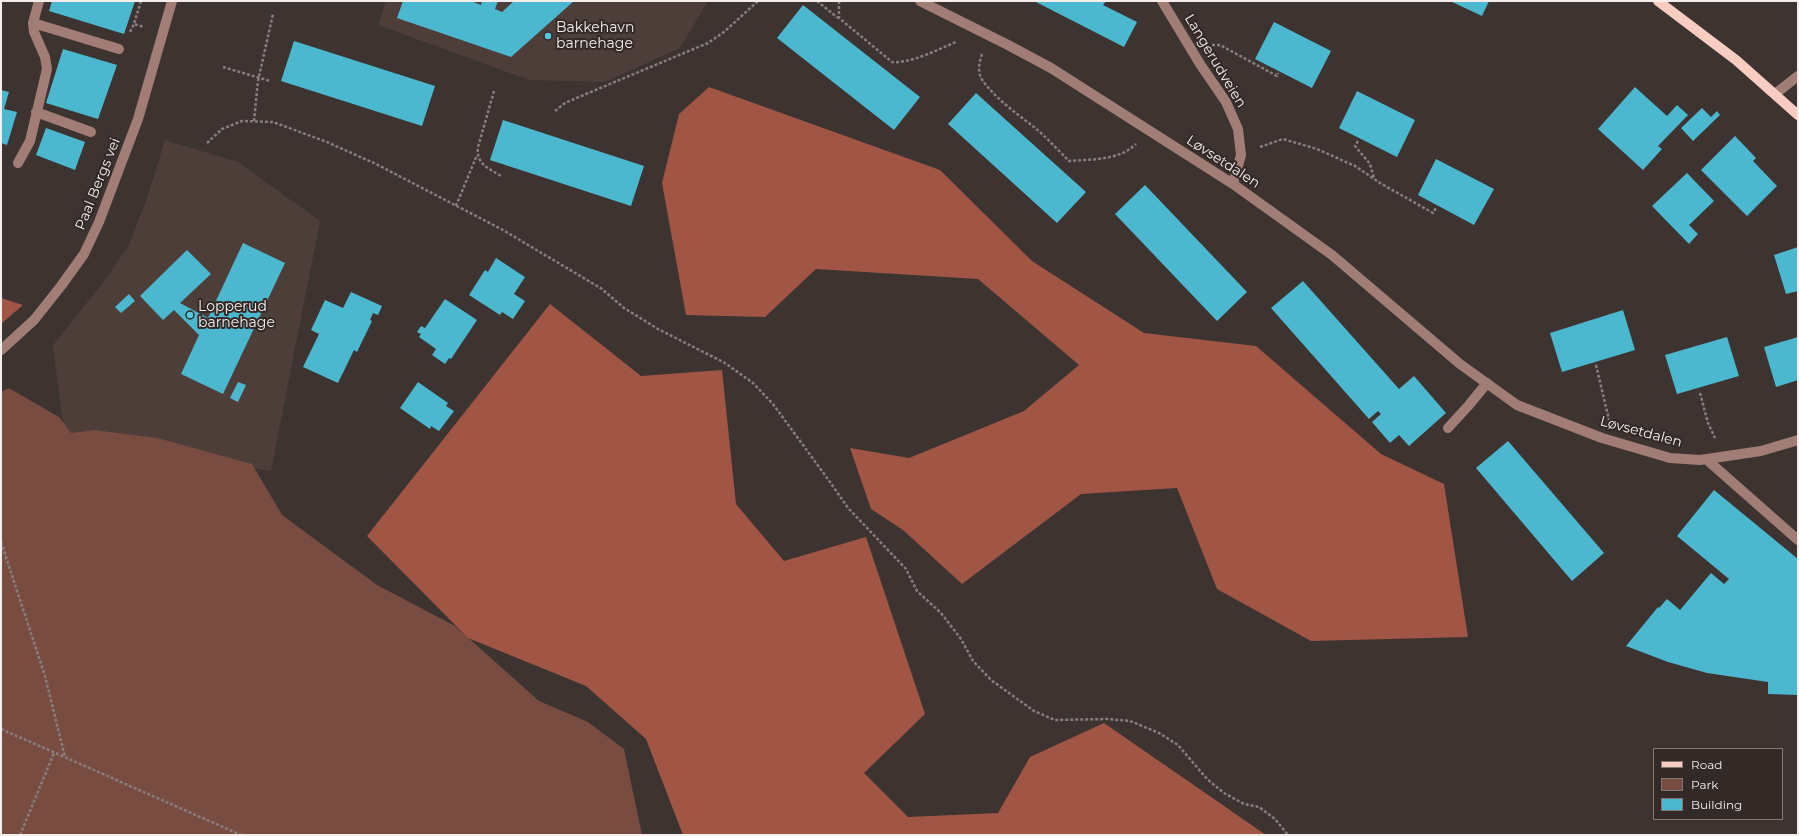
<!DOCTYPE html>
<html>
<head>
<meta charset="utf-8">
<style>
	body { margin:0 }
	#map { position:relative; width:1799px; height:836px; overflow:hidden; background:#3d3331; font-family:Montserrat,sans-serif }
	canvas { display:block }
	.frame { position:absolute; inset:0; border:2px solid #f5eeed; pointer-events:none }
	.legend { position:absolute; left:1653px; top:748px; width:130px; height:72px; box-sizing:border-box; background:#332927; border:1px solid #817876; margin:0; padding:5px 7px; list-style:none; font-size:12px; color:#f5eeed }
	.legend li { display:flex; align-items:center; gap:8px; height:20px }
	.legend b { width:20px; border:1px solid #817876 }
</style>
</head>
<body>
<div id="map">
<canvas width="1799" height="836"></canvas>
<div class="frame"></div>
<ul class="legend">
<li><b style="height:5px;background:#f9ccc2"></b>Road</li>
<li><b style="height:11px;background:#794c42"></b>Park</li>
<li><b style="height:11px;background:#4cb8cf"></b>Building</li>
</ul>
</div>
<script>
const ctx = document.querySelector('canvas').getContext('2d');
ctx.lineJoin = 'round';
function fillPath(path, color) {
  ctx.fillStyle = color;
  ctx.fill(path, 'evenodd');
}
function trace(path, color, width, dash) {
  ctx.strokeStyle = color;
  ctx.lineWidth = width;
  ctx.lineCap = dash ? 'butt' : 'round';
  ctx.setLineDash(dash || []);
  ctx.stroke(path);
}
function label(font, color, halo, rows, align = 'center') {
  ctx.font = font + ' Montserrat,sans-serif';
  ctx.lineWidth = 4;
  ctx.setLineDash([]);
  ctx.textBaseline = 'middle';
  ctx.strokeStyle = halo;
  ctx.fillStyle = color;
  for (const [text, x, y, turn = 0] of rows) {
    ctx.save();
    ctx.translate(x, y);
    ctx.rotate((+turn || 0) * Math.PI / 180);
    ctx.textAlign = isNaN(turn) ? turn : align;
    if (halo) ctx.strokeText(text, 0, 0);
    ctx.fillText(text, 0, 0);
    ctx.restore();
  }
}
const built = new Path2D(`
	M386,1H708L680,48L605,82L529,80L378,25Z
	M165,140L238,162L320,221L271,471L65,440L53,345L101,285L128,247L146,201Z`);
const green = new Path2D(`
	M9,388L59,417L71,433L94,430L157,438L252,464L282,515L377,585L455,626L539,701L588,722L624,749L642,835H1V392Z`);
const forest = new Path2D(`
	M709,87L940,170L1032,261L1144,333L1256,346L1381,454L1444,484L1468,637L1311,641L1217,589L1177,488L1081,494L962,584L903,530L871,509L850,448L909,458L1024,411L1079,365L978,279L816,269L765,317L686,315L662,183L679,114Z
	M1,298L23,305L1,324Z
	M550,304L641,376L722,370L736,504L784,561L866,537L925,714L864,773L908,817L998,813L1030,757L1104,723L1266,835H683L646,739L586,686L468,638L367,536Z`);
const building = new Path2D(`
	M52,1H135L124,34L49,11Z
	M403,1H471L481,5L482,1H498L495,9L502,12L514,1H574L511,57L397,18Z
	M1034,1H1106L1103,5L1137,22L1124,47Z
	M1450,1H1489L1482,16Z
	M803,5L920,97L894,130L777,38Z
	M1274,22L1331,51L1312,88L1255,59Z
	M294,41L435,86L422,126L281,81Z
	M63,49L117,65L98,119L46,103Z
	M1635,87L1667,116L1677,105L1688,115L1658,146L1662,149L1643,170L1598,129Z
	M1,90L9,92L4,109L17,112L7,145L1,143Z
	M1357,91L1415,120L1397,157L1339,128Z
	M976,93L1086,192L1057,223L948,124Z
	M1702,108L1711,117L1717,111L1720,115L1693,141L1681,128Z
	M503,120L644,166L631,206L490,160Z
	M46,128L85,142L75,170L36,155Z
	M1735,136L1756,158L1753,161L1777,186L1747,216L1701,170Z
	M1436,159L1494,189L1474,225L1418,195Z
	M1687,173L1714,201L1689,225L1698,234L1689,244L1652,206Z
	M1145,185L1247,292L1217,321L1115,214Z
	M243,243L285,263L223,394L181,374L199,335L174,310L163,320L140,296L187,250L211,274L180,303L208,318Z
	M1798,247V291L1786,294L1774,255Z
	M496,258L525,277L514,294L525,301L513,319L502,312L500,315L469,295L485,270L488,272Z
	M1303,281L1399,389L1414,376L1446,413L1409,446L1399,435L1390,443L1372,422L1381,414L1378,411L1369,419L1271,308Z
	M351,292L382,306L378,315L373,313L370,320L372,321L357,352L354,350L338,383L303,367L319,334L311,330L325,300L343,308Z
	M129,294L135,301L121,313L115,307Z
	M445,299L477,320L451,359L449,358L445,364L432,355L436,349L419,337L421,334L417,332L421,326L425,328Z
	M1623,310L1635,350L1562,372L1550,333Z
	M1727,337L1739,376L1677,394L1665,355Z
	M1798,337V380L1776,387L1764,347Z
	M238,382L246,385L238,402L230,398Z
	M418,382L448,403L446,406L454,411L439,431L431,426L430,429L400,408Z
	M1508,441L1604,553L1572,581L1476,468Z
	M1714,490L1798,559V695L1768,694V682L1707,673L1668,662L1626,646L1658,607L1659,608L1667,599L1680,610L1711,573L1724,584L1729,579L1677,536Z`);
const path = new Path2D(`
	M141,1L134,24L144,27
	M817,1L838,18
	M839,1V18L892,62C910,64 939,49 956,42
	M130,32L134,24
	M1212,45H1220L1277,76L1278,73
	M982,54C979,63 977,73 983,81C995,98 1017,114 1034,127C1046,137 1058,150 1069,161C1092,159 1118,161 1136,144
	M223,67L270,81
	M494,91L478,147C476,164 488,168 501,176
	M555,111L565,103L586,94L708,43L724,32L758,1
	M254,121L258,81L273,14
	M1358,141L1355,146L1370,164L1374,178
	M207,143L222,129L242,121L273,122L327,142L376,164L503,230L602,289L624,308L658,329L725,363L753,383L773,404L830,482L848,508L906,569L917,591L941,613L961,639L973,661L991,680L1034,711L1055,720L1108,719L1130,721L1159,733L1178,745L1207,779L1224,793L1244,804L1259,807L1275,819L1288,835
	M1260,147L1283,139L1317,149L1355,166L1380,183L1433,213L1436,208
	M456,206L477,155
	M1596,365L1609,420
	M1700,393L1708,423L1715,438
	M1,542L45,676L65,757
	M1,729L241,835
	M20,835L54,753`);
const minor = new Path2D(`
	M920,1L1008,45L1051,68L1233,184L1332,255L1460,364L1517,405L1602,438L1670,458L1700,460L1761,451L1798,440
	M1162,1L1200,64L1226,102L1238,129L1241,155L1233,184
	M33,23L119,49
	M1775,94L1798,76
	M36,112L91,132
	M18,163L30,141L47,69L45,57L34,32L33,23L39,1
	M1,350L34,320L61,286L84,254L99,222L138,119L172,1
	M1448,428L1469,405L1487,383
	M1706,459L1798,540`);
const major = new Path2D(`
	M1658,1L1736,60L1798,115`);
const markers = [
	[548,36,4,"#56c9e1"],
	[190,315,4,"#56c9e1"]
];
const poiNames = [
	["Bakkehavn",556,28],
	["barnehage",556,44],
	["Lopperud",198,307],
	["barnehage",198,323]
];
const streetNames = [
	["Langerudveien",1215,61,59],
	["Løvsetdalen",1223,162,33],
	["Paal Bergs vei",98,184,-68],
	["Løvsetdalen",1641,432,15]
];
fillPath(built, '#4d3e3a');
fillPath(green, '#794c42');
fillPath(forest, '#a05545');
fillPath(building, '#4cb8cf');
trace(path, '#877e7d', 2.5, [3, 2]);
trace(minor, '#a17d75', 10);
trace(major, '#f9ccc2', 10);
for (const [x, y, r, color] of markers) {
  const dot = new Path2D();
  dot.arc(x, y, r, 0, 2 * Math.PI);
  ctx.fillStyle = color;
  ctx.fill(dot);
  trace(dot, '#332927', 1.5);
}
label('14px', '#f5eeed', '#332927', poiNames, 'left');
label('14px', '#f5eeed', '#332927', streetNames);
</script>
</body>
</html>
